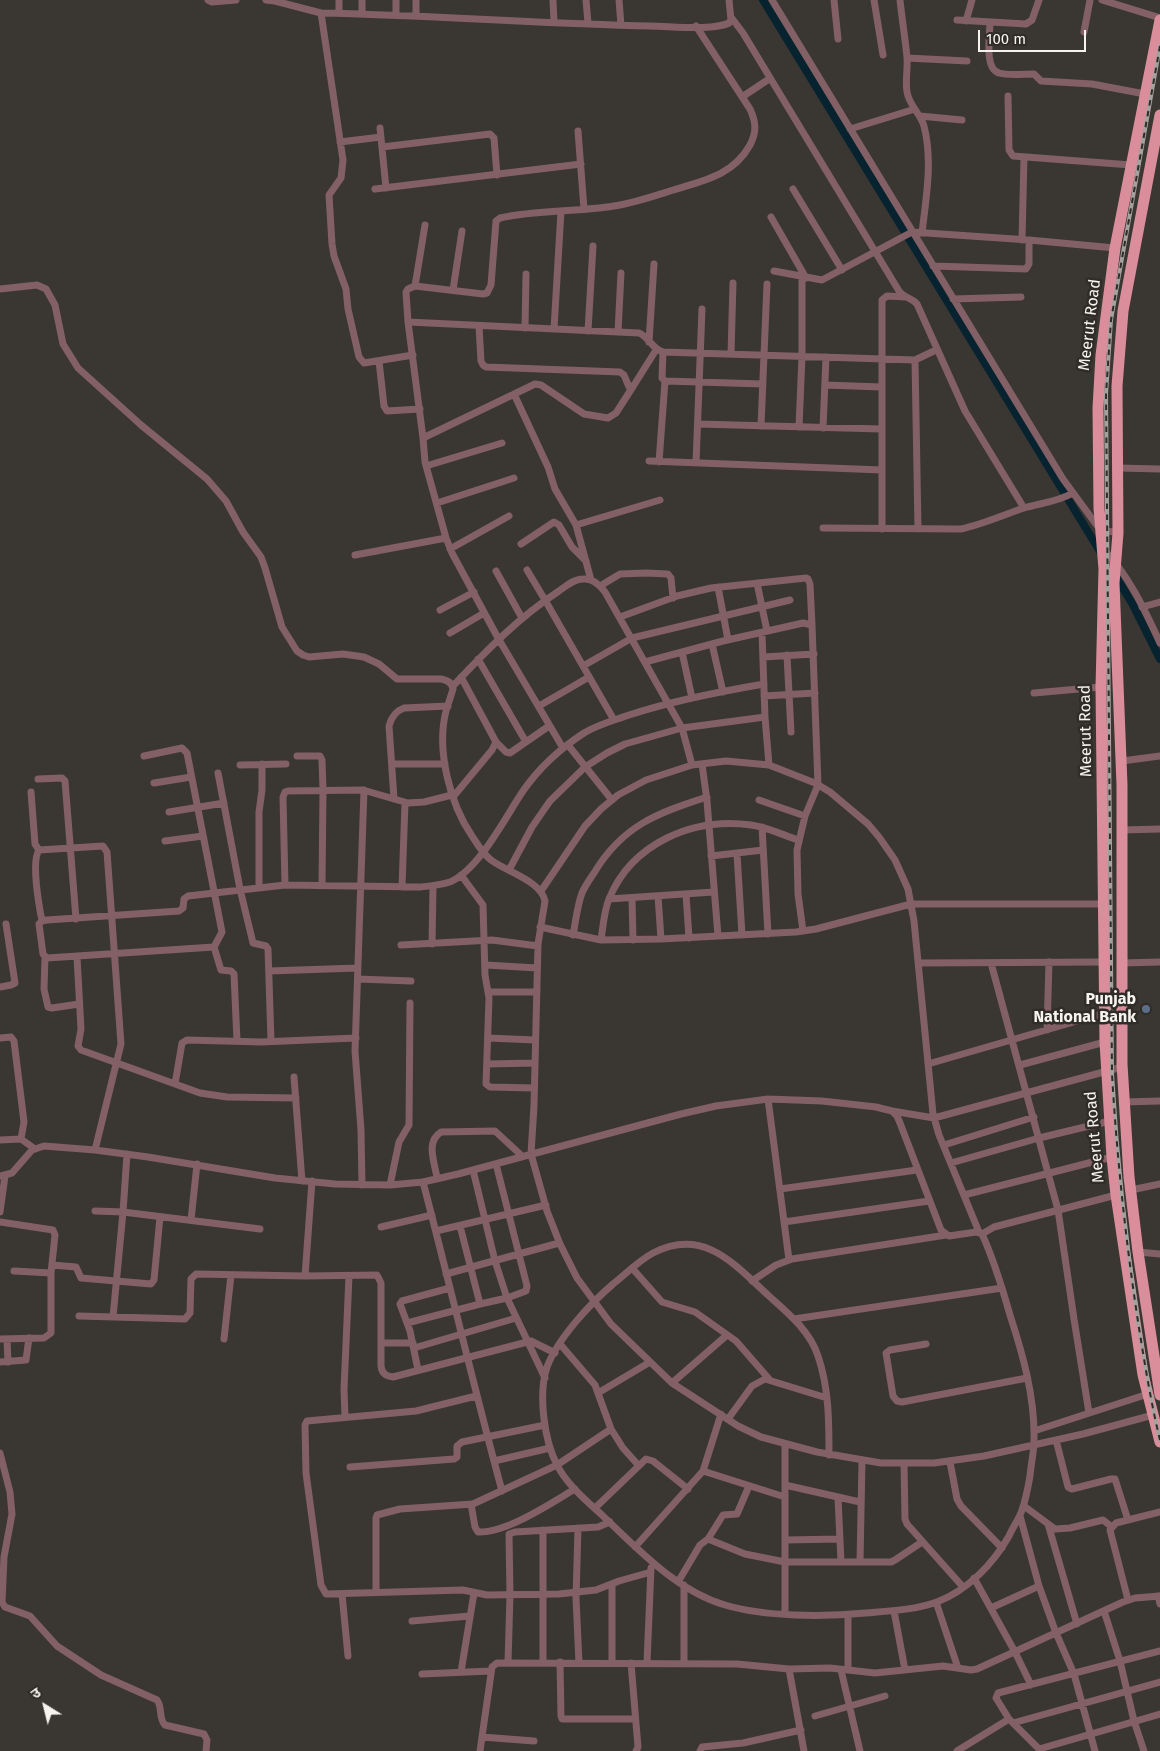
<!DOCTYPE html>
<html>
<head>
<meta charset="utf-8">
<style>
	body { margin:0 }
	#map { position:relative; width:1160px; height:1751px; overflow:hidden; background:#3a3632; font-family:"Fira Sans","Noto Sans Devanagari",sans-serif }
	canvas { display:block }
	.north { position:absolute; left:20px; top:1681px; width:50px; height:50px; -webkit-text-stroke:4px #302c28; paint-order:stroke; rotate:324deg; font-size:14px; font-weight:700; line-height:20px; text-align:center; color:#f6f3f1 }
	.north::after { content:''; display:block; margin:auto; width:18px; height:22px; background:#f6f3f1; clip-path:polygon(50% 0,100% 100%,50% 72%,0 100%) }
	.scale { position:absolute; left:978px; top:30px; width:108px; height:22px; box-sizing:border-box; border:2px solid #f6f3f1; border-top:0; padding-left:6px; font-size:15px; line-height:18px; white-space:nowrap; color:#f6f3f1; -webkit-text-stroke:4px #302c28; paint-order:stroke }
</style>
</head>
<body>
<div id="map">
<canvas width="1160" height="1751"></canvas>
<div class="north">उ</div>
<div class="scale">100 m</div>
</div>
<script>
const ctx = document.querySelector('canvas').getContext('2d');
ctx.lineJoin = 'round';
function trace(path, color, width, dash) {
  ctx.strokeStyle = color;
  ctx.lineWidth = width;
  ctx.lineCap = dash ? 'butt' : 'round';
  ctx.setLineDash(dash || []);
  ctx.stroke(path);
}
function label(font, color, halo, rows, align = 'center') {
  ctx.font = font + ' "Fira Sans",sans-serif';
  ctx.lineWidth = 5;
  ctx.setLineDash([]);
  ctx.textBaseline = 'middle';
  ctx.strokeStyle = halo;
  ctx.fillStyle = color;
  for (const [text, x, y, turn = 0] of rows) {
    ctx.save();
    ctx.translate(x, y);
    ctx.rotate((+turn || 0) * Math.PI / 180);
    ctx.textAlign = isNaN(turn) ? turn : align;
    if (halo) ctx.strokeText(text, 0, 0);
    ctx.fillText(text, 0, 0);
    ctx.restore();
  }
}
const canal = new Path2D(`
	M763,0L1101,553
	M1115,575L1133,605L1160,659`);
const minor = new Path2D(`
	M208,0L212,2L236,0
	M266,0L275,1L321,13C431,15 541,24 650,26C670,26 713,31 729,23L731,20L729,0
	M553,0L554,22
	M586,0L588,23
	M619,0L621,25
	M772,0L1063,479L1101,531L1118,532
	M834,0L838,39
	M874,0L883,55
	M900,0C902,19 905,38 907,57C908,69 905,80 907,92C909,105 920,113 924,126C933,161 926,198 922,233
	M1102,0L1160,18
	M321,13L343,160L341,178L329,195L332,244L334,256L346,289L348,309L359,357L364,363L413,355
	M339,13V0
	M362,14V0
	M396,15V0
	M416,16V0
	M731,17L743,33L899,291C904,298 912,298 917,304L965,411L1024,508
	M957,20L1026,24L1032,20L1039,0
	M966,21L972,0
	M990,22C990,35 984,69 999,73C1009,76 1023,74 1034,74L1041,81L1092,84L1145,94
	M1084,32L1090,0
	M907,58L967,61
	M1008,96L1009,150L1013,156L1131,165
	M742,97L769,79
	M920,116L962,120
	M380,128L386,188
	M850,129L915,109
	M578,131L584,209
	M340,142L381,137
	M382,147L490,134L494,138L497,175
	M375,189L581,164
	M793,189L842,270
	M771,217L806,278
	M1022,240L1024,157
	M933,266L1026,269L1029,264V240
	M774,271L822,280L912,232L1029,240L1115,248
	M415,286L425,225
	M0,289L37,285L46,289L55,305L63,344L78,368L141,425L207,479L226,501L243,532L261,557L265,568L282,627L297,651L303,655L309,657L343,654L364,657L379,664L397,679H441C447,680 452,682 453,689C451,696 448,704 446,711C436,750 450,804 472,836C478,845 483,854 491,860C507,872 541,881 545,901L538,944L534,1106L531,1154L547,1211L560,1244L577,1278L611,1324L672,1383L738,1426L761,1437L817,1452L881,1463H934L984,1456L1083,1434L1153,1415
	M453,290L462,231
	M953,299L1021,297
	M408,322L639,333C649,337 652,349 663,352L915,360L936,350
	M479,326L481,361L483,365L486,367L620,372L624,375L629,387L634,385L656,350
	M525,328L526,274
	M554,329L561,211
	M588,331L593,246
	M618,332L621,273
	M649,342L654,264
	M663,352L662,378L665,381L763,384
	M731,354L733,283
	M915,360L918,529
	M379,361L384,406L387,411L420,409
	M825,385L881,387
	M514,394L548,467L555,489L576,525L591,580
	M698,424L881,429
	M761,426L767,284
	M799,427L802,356V277
	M823,428L826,357
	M423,438L535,384L541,385L584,414L608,418L616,413L634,385
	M649,461L882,470
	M659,462L665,381
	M696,463L702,309
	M426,466L502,443
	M1118,468L1160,469
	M437,503L514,478
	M576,525L660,500
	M823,528L961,529C983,524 1003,515 1024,508C1041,503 1057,502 1073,493
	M882,529V300L887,296L906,297
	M521,544L554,522L559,525L572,547L586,561
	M450,549L509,516
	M1103,549C1128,574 1145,610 1160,643
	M355,555L446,538
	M527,570L545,600L614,720
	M496,571L522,618
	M757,583L767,631
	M600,586L620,574L646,573L668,574L671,578L673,598
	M718,587L728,640
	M1142,607L1160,602
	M440,610L474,592
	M620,617L677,596L711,588L806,578L808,579L810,584L812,625
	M450,633L484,613
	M762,633L765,717L769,765
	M712,644L723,692
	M682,652L692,698
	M787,655L791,732
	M763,657L814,654
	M478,659L526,742
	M645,662L723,641L803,623L812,625L818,785L805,816L797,850L798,894L803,931
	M583,666L632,638L790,600
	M453,686C486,651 519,617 559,591C566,586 574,579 583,579C592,578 600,585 605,592L682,728L692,765
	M1034,693L1101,687
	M764,696L815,693
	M539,706L589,677
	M496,742L506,752L510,753L549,726
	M568,745L612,800
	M563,748L498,638L452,553L446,538L425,462L423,438L408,322L406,292L408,289L415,286L483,294L487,293L491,285L496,221L500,218C537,210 577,212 614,206C633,203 651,197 670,191C702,181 733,176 750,145C757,132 756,122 750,109L696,26
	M144,756L182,748L187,753L222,932L214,947
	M297,756H320L322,760L323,790L322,886
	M1122,761L1160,756
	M392,764H445
	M702,764L707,801L718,936
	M240,765L286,764
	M218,773L240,889L253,943L266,946L268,949L271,1041
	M38,779L62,778L65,781L76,919
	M154,783L191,777
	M31,792L35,844L39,850L103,846L107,852L121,1044L95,1150
	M453,797L492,750L496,742L461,677
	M394,799L389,726C391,718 396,711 404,708L448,706
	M759,800L805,816
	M169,812L224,803
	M762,827L768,934
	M1122,830L1160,829
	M165,841L203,836
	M39,850C31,861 39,906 42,921
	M737,854L742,935
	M711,856L763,850
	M509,870L532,827L550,801L585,767L607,753L625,744L682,728L765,717
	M461,875L483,905L485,975L489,998L486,1084L490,1087L534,1088
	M285,885L283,797L285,792L288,791L363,790L408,803L424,802L452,795
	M259,887V812L262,790V764
	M402,887L405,803
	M541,891L585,826L601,809L618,795L646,780L692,765L726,761L769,765L815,783L830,792L868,824L879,837L895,860L908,889L914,921L933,1114L939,1135L979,1232
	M686,894L689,938
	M658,896L661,939
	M632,898L633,940
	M609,899L714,892
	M540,927L601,940L661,939L796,932L816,929L911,904H1103
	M573,935C576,921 577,906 582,893C585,886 590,879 594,873C622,826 657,813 707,797
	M601,940C603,927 604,911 609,899C632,843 693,817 751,825C767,827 783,835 798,840
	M432,944L433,886
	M401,945L492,940L538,946
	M45,957L44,989L48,1007L52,1008L79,1004
	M77,957L81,1029L78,1046L81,1050L200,1093L227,1097L296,1098
	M918,963L1104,962
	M991,963L1058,1210L1074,1319L1089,1413
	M1122,963L1160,962
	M486,965L537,968
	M269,971L358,968
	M358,979L411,981
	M0,987L11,985L15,983L6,924
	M488,992H537
	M1047,1030L1049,962
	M0,1038L11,1037L14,1041L24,1122L21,1139
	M488,1038L535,1040
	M237,1041L234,974L231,971L221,970L214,947L47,958L43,954L39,924L42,921L47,920L179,911L183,908L184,899L188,896L285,885L420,887C430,886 441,885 450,882C479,870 506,816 523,791C539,768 561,748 584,733C597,725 612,721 626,716C671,701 717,692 764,684
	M487,1064L535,1063
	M928,1064L1105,1013
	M1020,1065L1105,1042
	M294,1077L302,1181
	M175,1084L182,1043L187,1040L261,1042L356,1038
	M768,1099L789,1260
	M1124,1102L1160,1101
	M892,1111L934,1118L1122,1067
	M0,1140L21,1139L35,1149
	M944,1145L1034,1117
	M951,1163L1039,1138L1110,1121
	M473,1170L495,1261L507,1298L545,1378
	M0,1176L12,1173L32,1150L44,1146L95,1150L148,1157L275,1178L335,1184L390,1185L423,1182L458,1174L681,1114L716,1106L768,1099L822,1101L876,1107L892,1111L897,1116L900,1123L941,1230L949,1236L976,1232L982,1234C994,1260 1002,1287 1010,1315C1023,1355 1035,1397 1034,1440C1034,1452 1031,1464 1030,1476C1028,1487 1026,1499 1022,1510C1019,1519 1013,1527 1009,1536C993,1564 968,1590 937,1602C914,1610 890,1611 866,1613C823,1617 766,1617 725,1605C677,1591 639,1550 604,1517C588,1502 567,1485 557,1465C544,1440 538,1394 547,1367C558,1338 590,1304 613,1284C626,1274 638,1261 653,1253C704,1227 734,1264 769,1296C788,1313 810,1331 818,1356C829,1388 829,1422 829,1455
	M437,1178C435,1163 425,1142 441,1132L495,1131L522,1156
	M423,1182C450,1285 474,1388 502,1491
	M362,1185L361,1130L355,1051L364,790
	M390,1185L399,1142L409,1125L410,1003
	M780,1189L917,1170
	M1131,1190L1160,1184
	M964,1195L1112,1157
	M95,1211L123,1212L260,1229
	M0,1212L5,1176
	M191,1220L197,1164
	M0,1222L53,1230L55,1235L51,1273V1333L44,1338L0,1339
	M784,1222L929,1201
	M460,1226L480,1304
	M381,1227L432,1215
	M436,1231L546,1205
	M982,1234L994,1227L1116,1195
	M1138,1252L1160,1254
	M52,1265L76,1267L81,1278L151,1284L154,1280L160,1217
	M632,1268L662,1302L695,1312L736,1341L769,1379
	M14,1271L51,1273
	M446,1274L559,1243
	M305,1276L312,1181
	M752,1281L776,1265L792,1259L946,1235
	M79,1316L185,1319L190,1313L191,1279L196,1274L305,1276L377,1275L381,1283V1366C382,1374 386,1376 393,1377L531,1341L555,1353
	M113,1317L123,1212L127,1154
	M794,1319L1002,1288
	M407,1323L480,1304L507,1298L526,1291L527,1286L496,1164
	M7,1339L8,1362
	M224,1339L231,1275
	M381,1343H413
	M560,1344L595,1385L611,1429L623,1448L639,1466
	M926,1344L890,1350L886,1353L893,1396L897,1401L902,1402L1027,1378
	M414,1348L516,1318
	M0,1362L26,1360L29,1338
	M418,1370L410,1331L400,1304L402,1301L450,1288
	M672,1383L727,1335
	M598,1393L650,1362
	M476,1396L416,1411L307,1421L305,1425L306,1473L321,1585L326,1594L463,1590L487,1595L559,1594L596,1590L619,1581L651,1572
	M345,1417L344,1389L349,1276
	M728,1419L752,1386L765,1379L827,1398
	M1034,1431L1148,1394
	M1056,1440L1068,1487L1072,1489L1111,1479H1115L1128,1520
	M785,1444V1614
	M0,1453L10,1492L12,1514L4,1557L2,1602L5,1607L30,1616L57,1646L101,1675L157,1700C163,1708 158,1718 165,1725L204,1734L207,1740L206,1751
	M494,1461L550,1448
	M950,1462L957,1499L961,1506L1002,1548
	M904,1464L905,1519L907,1524L963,1587
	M350,1467L454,1459L457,1457V1446L462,1442L545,1425
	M703,1471L785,1497
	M785,1485L860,1502
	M838,1498L841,1562
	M471,1504L475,1527L478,1532C507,1533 551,1503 575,1489
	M1024,1506L1055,1529L1070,1528L1103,1520L1112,1527
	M595,1508L646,1459L653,1461L688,1489
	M1020,1516L1039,1586L1056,1633L1074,1674L1095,1751
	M1048,1524L1077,1624
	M578,1528L576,1598L579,1663
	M543,1530V1663
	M708,1539L723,1515L737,1514L749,1486
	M785,1540L840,1539
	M635,1547L703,1471L721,1414
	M860,1562L862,1461
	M974,1578L1015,1652L1031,1685
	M678,1582L700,1545L708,1539L745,1554L785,1562H891L895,1560L922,1542
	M612,1584V1663
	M376,1591V1518L377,1515L400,1509L473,1504L557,1465L611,1429
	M342,1594L348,1656
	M1158,1596L1160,1604
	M1128,1600L1110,1530L1116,1523L1160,1512
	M936,1602L958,1668
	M991,1608L1039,1586
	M894,1611L905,1670
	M1104,1611L1120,1661L1134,1721L1144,1751
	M848,1615V1670
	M412,1621L470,1616
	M560,1662L561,1716L562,1719H635
	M508,1663L510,1595L509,1534L515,1532L598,1527L610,1522
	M631,1663L638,1747L636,1751
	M647,1663L651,1568
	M684,1663V1585
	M789,1669L804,1751
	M841,1670L860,1751
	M461,1672L474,1593
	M422,1674L491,1671
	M815,1716L885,1696
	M1013,1723L1160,1682
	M482,1737L534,1741
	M1039,1749L1160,1714
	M480,1751L492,1667L497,1663L737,1664L789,1669L830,1668L875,1673L943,1666L971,1670L977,1669L1123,1602L1135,1598L1160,1596
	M700,1751L702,1747L743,1743L801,1730
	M957,1751L1009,1719
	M1041,1751L1009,1719L996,1698L998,1693L1160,1651`);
const trunk = new Path2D(`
	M1160,20L1115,248L1101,355L1098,408L1099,508L1104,569L1101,687L1105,1042L1112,1157L1116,1195L1143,1375L1160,1442
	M1160,115L1123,311L1117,386L1118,533L1114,583L1122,785V1064L1129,1177L1138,1252L1160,1395`);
const rail = new Path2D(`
	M1160,46L1111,320L1106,394L1112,1074C1117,1159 1126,1244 1139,1328C1145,1365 1151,1403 1160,1440`);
const markers = [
	[1146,1009,5,"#5c6f8a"]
];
const streetNames = [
	["Meerut Road",1090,325,-83],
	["Meerut Road",1086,731,-91],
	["Meerut Road",1095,1137,-95]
];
const poiNames = [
	["Punjab",1136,1000],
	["National Bank",1136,1018]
];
trace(canal, '#082330', 8);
trace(minor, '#826065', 7);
trace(trunk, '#da8e9c', 11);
trace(rail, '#a5a19e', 4);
trace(rail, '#302c28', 2, [5.5]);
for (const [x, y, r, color] of markers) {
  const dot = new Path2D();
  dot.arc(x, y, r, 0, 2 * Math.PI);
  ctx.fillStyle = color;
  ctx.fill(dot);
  trace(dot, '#302c28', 2);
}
label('16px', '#f6f3f1', '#302c28', streetNames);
label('bold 16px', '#f6f3f1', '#302c28', poiNames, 'right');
</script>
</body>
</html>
